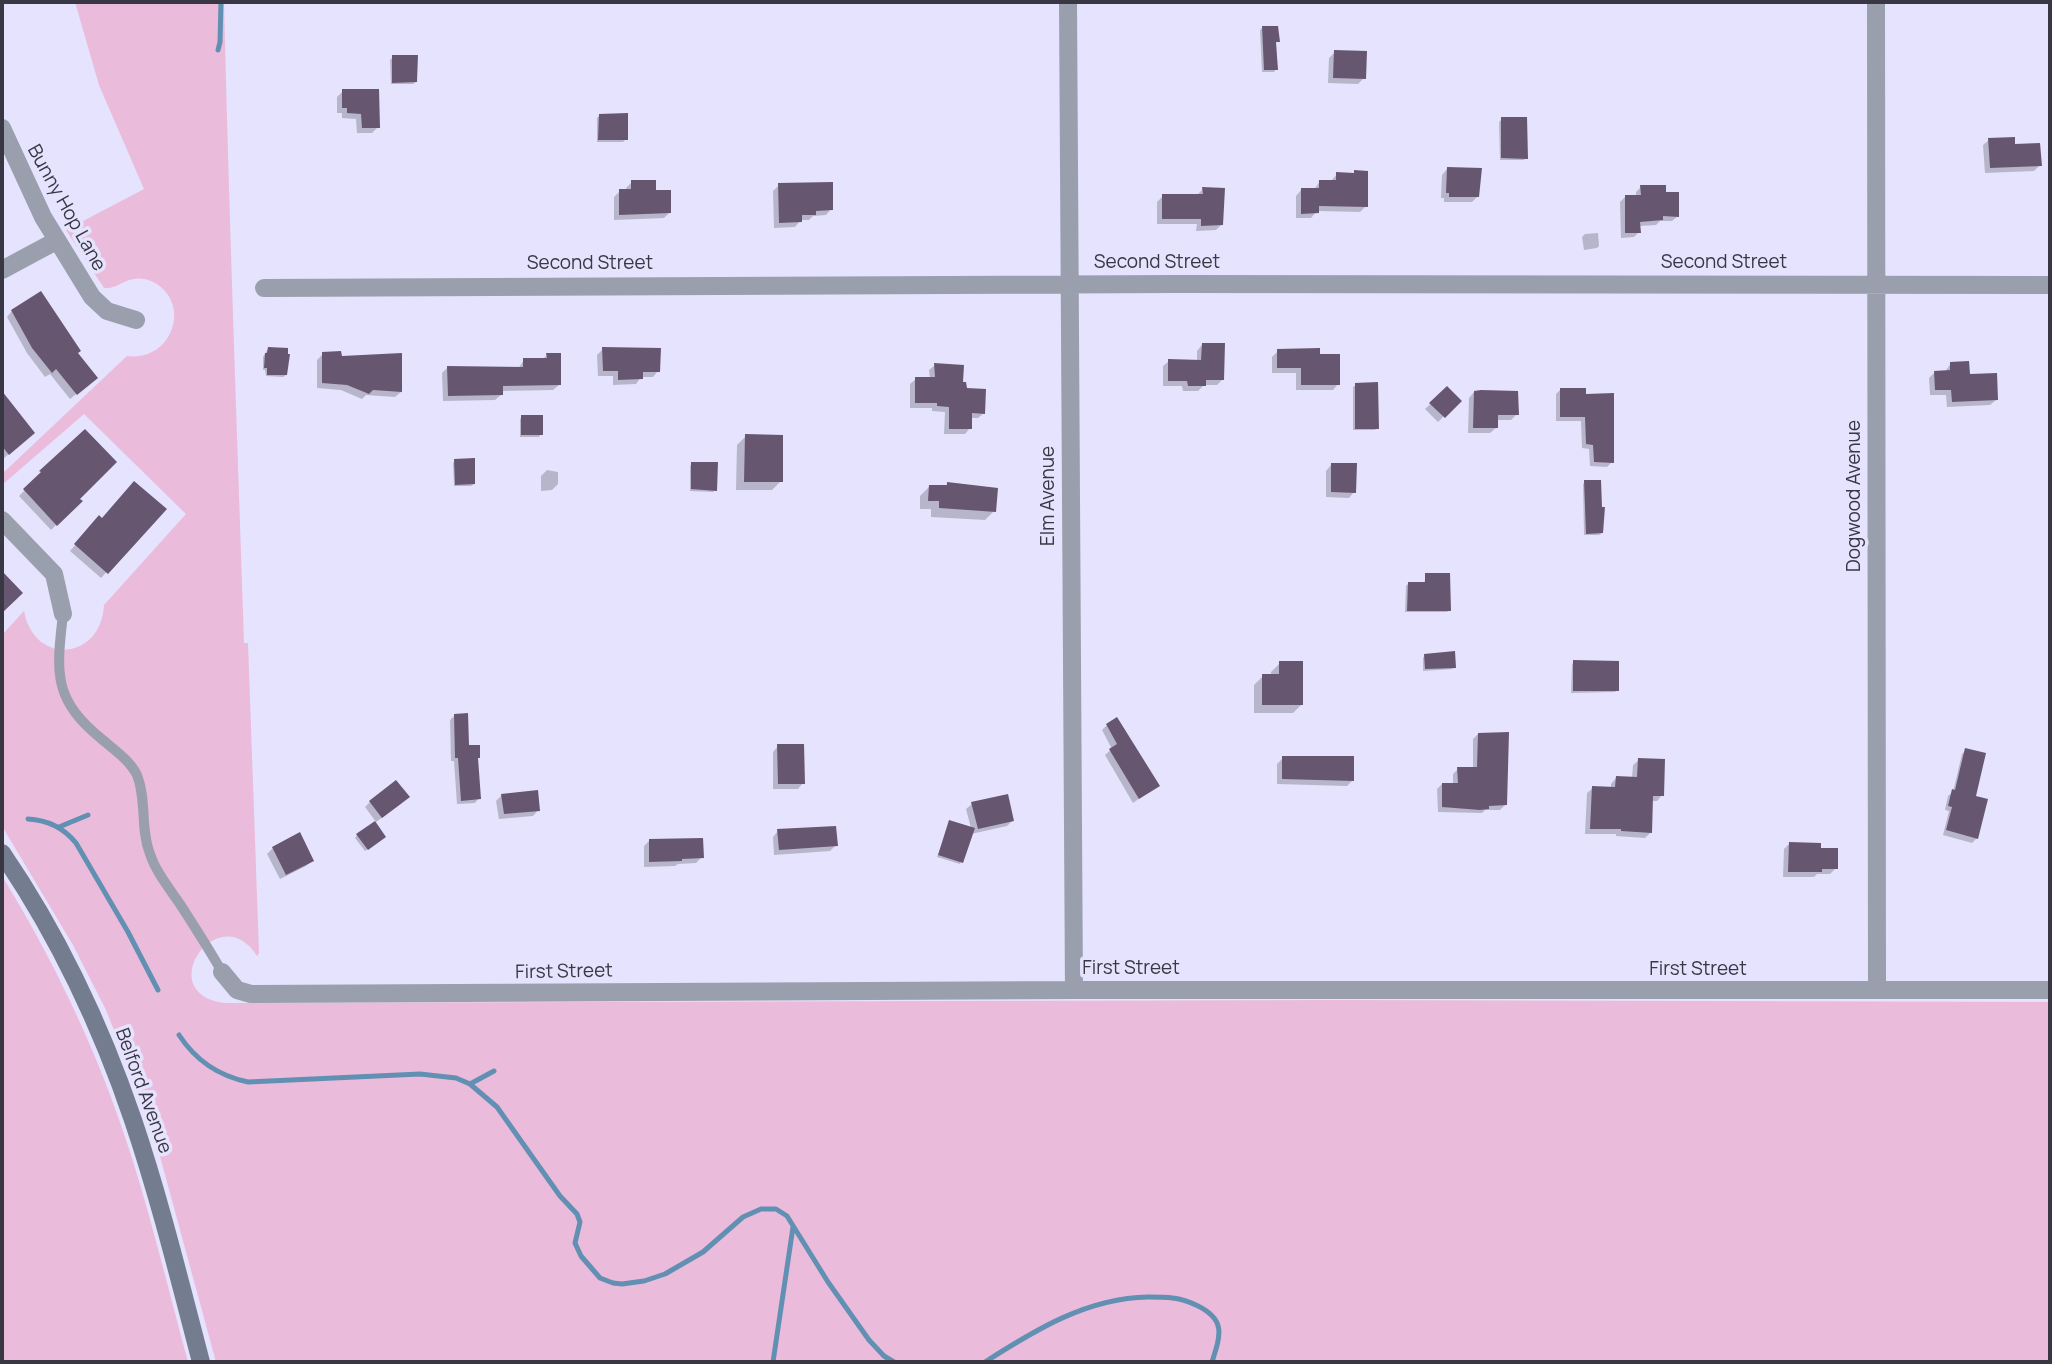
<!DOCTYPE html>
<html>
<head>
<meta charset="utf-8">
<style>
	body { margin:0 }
	#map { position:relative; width:2052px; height:1364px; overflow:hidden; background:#e5e3fd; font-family:Manrope,sans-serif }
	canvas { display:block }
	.frame { position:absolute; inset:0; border:4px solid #393744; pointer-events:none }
</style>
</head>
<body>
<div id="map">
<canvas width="2052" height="1364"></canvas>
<div class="frame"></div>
</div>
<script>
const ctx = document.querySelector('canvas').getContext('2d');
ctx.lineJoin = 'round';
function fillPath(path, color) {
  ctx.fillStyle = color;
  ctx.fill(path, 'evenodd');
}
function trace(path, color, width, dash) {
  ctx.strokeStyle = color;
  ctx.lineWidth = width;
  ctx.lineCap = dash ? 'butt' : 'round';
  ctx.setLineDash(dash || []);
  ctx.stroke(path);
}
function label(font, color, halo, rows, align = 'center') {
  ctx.font = font + ' Manrope,sans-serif';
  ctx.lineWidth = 7;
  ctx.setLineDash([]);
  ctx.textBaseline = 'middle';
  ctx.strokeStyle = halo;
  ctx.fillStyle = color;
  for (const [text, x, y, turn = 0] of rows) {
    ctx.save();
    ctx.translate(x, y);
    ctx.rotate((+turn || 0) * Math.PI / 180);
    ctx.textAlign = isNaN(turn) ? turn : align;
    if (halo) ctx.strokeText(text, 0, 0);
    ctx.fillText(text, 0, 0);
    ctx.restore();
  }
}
const green = new Path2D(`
	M75,2H224C229,216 237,429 244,643H248L259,953L257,956C219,896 151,993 224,1003L1338,1000L2050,1002V1362H216L158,1149L124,1055L106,1010L73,945L2,826V635L24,611C34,666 101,661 104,605L186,514L84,414L2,485V474L127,356C174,362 193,300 151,281C128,272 119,290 104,288L66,230L144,189L99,85Z
	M2,876C51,956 93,1042 123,1131C149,1207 167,1285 188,1362H2Z`);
const shadow = new Path2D(`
	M1262,28L1278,41L1274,44L1276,69L1274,72H1262L1260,30Z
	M1335,52L1364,78L1358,84L1328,83L1329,58Z
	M393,57L416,82L413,84H391L390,60Z
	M343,91L378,127L372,133H357L356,119L342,118V113H337V97Z
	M600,115L626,139L623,142H597V118Z
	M1502,119L1526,158L1524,160H1500L1499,122Z
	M1989,140L2013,146L2040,165L2034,171L1985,173L1983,145Z
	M1447,169L1478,196L1472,202H1444V198H1441L1442,175Z
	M1337,174L1366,206L1360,212L1317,211L1311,218H1296V196L1301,190H1314L1320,181H1331Z
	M632,182L654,192L670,212L664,218L614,220V197L620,191H626V188Z
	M779,185L831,209L826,215L813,216L809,220H801L795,227L774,228L773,191Z
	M1641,187L1664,194L1678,216L1672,221H1660L1656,225L1639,226V232L1634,237L1621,238L1620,202L1625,197H1636V192Z
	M1203,189L1221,225L1216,230L1196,231L1197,224H1157V202L1163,196L1198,194Z
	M1598,233L1599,246L1597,248L1584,250L1582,237L1585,234Z
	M12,311L76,353L90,383L70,399L50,374L45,377L27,353L7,317Z
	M1202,345L1223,379L1217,385H1204L1198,391H1183L1182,386H1163V366L1169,361H1197V351Z
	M268,349L286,375L283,377L266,376L265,370H263V357Z
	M603,349L658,371L653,377H641L636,384L613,385V376H598L597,355Z
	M1278,351L1318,355L1338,384L1333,390H1296V373H1272V357Z
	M323,354L340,357L401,392L395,397L366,395L362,399L341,390L317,388V360Z
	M547,355L559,385L553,390L501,391V395L495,400L443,401L442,373L447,368L518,369L524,360H542Z
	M1951,363L1968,376L1996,400L1990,405L1947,407L1946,395H1930L1929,378L1935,372H1945Z
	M935,365L962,383L984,413L978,418H970V428L965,434H944L945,412L932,411V408H910V384L916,379H930L929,370Z
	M1356,385L1377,428L1375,430H1353V387Z
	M1447,389L1459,401L1438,422L1425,409Z
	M1561,389H1584L1612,462L1607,467L1590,466L1589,449L1582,448L1581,421H1556V394Z
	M1474,392L1517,414L1511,420H1496V428L1490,433H1468L1469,398Z
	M2,394L33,433L3,459L2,458Z
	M522,417L541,434L539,437H520V419Z
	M85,431L78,499L80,501L51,530L19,496Z
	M746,436L781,481L772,490H736L737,445Z
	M455,461L474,484L471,486H454L453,463Z
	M692,463L715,490L713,492L690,491V466Z
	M1331,465L1354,492L1349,498L1326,497V471Z
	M547,470L558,472V484L552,490L541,491V476Z
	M1585,482L1602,533L1599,535H1584L1583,484Z
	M948,483L994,511L985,520L931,517V509H920V496L929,487H945Z
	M164,510L101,578L70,551L94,523Z
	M1426,575L1449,610L1447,612H1405L1406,586L1408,584H1424Z
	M1425,655L1454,667L1452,669L1423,671V658Z
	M1574,662L1617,690L1615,692L1571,693L1572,664Z
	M1280,663L1302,704L1293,713H1254V685L1263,676H1271V672Z
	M455,715L467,746L476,759L479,798L475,803L457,804L454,761H451L450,720Z
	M1107,725L1158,785L1133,803L1105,755L1112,749L1102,730Z
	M1478,734L1505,805L1500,810H1485L1482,813L1438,812L1437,789L1442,784H1453V774L1458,769H1473V739Z
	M778,746L803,783L798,789H773V752Z
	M1966,750L1974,797L1977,838L1972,843L1943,835L1949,811L1945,810L1948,796L1953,792L1962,754Z
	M1283,758L1353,780L1347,786L1277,784V764Z
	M1639,760L1662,795L1657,801H1651L1650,833L1645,838L1616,836V834H1585L1587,793L1593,788H1611V784L1616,778H1632L1633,765Z
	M502,795L538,810L533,816L499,819L496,801Z
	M370,802L402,803L376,822L365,807Z
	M972,804L1012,821L1007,826L971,834L960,864L937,857L950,822L971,828L966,809Z
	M778,831L836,845L830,851L774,855L773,837Z
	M357,835L382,839L365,851L355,838Z
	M650,840L702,857L696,863L678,864L675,866L644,867V846Z
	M1789,844L1819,850L1836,868L1830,874H1817L1814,877H1783L1784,849Z
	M273,848L312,861L306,866L280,879L267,854Z`);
const stream = new Path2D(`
	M218,50L220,42L221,2
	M28,819C48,820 63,827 76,843L128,932L158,990
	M59,827L88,815
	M179,1035C196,1061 219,1076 248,1082L420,1074L456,1078L470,1084L497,1107L560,1196L577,1214L580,1222L575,1243L581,1256L600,1278L613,1283L622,1284L644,1281L665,1274L703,1252L743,1217L761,1209H776L787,1216L828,1282L869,1340L884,1356L894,1362
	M470,1084L494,1071
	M773,1362L793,1227
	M985,1362C1035,1330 1087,1298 1148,1297C1166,1297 1180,1297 1196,1305C1226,1319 1221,1334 1212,1362`);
const building = new Path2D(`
	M1262,26H1278L1280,42H1276L1278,70H1264Z
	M1334,50L1367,51L1366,79L1333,78Z
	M392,55H418L417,82L392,83Z
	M342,89H379L380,128H362L361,114L347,113V108H342Z
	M628,113V140H598L599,114Z
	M1501,117H1527L1528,159L1501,158Z
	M2015,137V144L2040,143L2042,166L1990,168L1988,138Z
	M1447,167L1482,168L1479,197H1449V193H1446Z
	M1354,170L1368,171V207L1319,206V213L1301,214V188H1319V180H1336V172L1354,173Z
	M631,180H656V190H671V213L619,215V189H631Z
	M833,182V210L816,211V215H802V222L779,223L778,183Z
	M1640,185H1666V192H1679V217L1663,216V220L1640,222L1641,233H1625V195H1641Z
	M1202,187L1225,188L1223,225L1201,226V219H1162V194H1203Z
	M41,291L81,351L78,353L98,378L77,395L56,369L52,373L32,348L11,310Z
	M1202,343H1225L1224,380H1206V386H1188L1187,381H1168V359L1201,360Z
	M268,347L288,348V354H290L287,375H267V368H264L265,353H267Z
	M602,347L661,348L660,372H643V379L618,380V371H603Z
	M1320,348V354H1340V385H1301V368H1277V349Z
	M341,351L342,356L402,353V392L373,390L369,394L347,385L322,383V352Z
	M546,353H561V385L503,386V395L448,396L447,366L523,367V358H547Z
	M1969,361L1970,374L1997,373L1998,400L1952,402L1951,390H1935L1934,371L1950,370V362Z
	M934,363L964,365L963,382H966L967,388L986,389L985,414L972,413V429H949V407L937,406V403H915V377H935Z
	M1378,382L1379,429H1355V383Z
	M1447,386L1462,401L1445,418L1429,403Z
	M1560,388H1586V394L1614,393V463L1594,462L1593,445L1586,444L1585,417H1560Z
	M1481,390L1518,391L1519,415H1498V428H1473L1474,391Z
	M2,391L35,433L9,455L2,446Z
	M521,415H543V435H521Z
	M85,429L117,462L80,499L83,501L57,526L23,489L41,472L39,471Z
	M745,434L783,435V482H744Z
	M475,458V484L455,485L454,459Z
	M691,462H718L717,491L691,489Z
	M1331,463H1357L1356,493L1331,492Z
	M1584,480H1601L1602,507H1605L1603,533L1586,534Z
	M134,481L167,509L108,574L74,544L99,515L102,518Z
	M947,482L998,488L996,512L939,508V501H928L929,485H947Z
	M2,571L23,593L2,613Z
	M1425,573H1450L1451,611H1407L1408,582H1425Z
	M1455,651L1456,668L1425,669L1424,654Z
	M1573,660L1619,661V691H1573Z
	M1279,661H1303V705H1262V674H1279Z
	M468,713L469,745H480V758H478L481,799L461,801L458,758H455L454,714Z
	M1117,717L1160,786L1139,799L1109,749L1117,744L1106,724Z
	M1509,732L1507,805L1489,806V809L1480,810L1442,807V783H1458L1457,767H1477L1478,733Z
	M777,744H804L805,784H778Z
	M1965,748L1986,753L1976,796L1988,799L1978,839L1946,830L1952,807L1948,806L1952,789L1955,790Z
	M1282,756H1354V781L1282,779Z
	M1638,758L1665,759L1664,796H1653L1652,833L1621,831V829H1590L1592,786L1615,787L1616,776L1637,777Z
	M396,780L410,797L382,818L369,801Z
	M538,790L540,811L504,814L501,794Z
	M1008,794L1014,821L978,829L971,802Z
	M949,820L975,828L963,863L938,855Z
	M375,821L386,837L368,850L356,834Z
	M836,826L838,846L779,850L777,829Z
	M300,832L314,861L286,875L272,847Z
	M703,838L704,858L682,859V861L649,862V839Z
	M1789,842L1821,843V848H1838V869H1822V872H1788Z`);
const lane = new Path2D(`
	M63,614C56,675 53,700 104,741C116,751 130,761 137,775C147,800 140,829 150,854C156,872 169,888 180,904C194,926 209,949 222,972`);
const street = new Path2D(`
	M1068,2L1074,990
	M1876,2L1877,990
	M2,128L43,217L92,297L107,311L136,320
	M2,270L56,241
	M264,288L1176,284L2050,285
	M2,520L54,574L63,614
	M222,972L237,990L251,994L1074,990H2050`);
const secondary = new Path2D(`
	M2,853C58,935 101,1026 133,1120C160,1200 180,1282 201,1362`);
const streetNames = [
	["Bunny Hop Lane",66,208,61],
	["Second Street",1157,263],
	["Second Street",1724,263],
	["Second Street",590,264],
	["Elm Avenue",1049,496,-90],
	["Dogwood Avenue",1855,496,-90],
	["First Street",1131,969],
	["First Street",1698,970],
	["First Street",564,972,-1],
	["Belford Avenue",143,1091,70]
];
fillPath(green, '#eabbda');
fillPath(shadow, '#0003');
trace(stream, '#6190b3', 5);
fillPath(building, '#675670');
trace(lane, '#999fac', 10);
trace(street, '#999fac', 18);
trace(secondary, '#747c8f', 18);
label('19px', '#393744', '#e5e3fd', streetNames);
</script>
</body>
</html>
